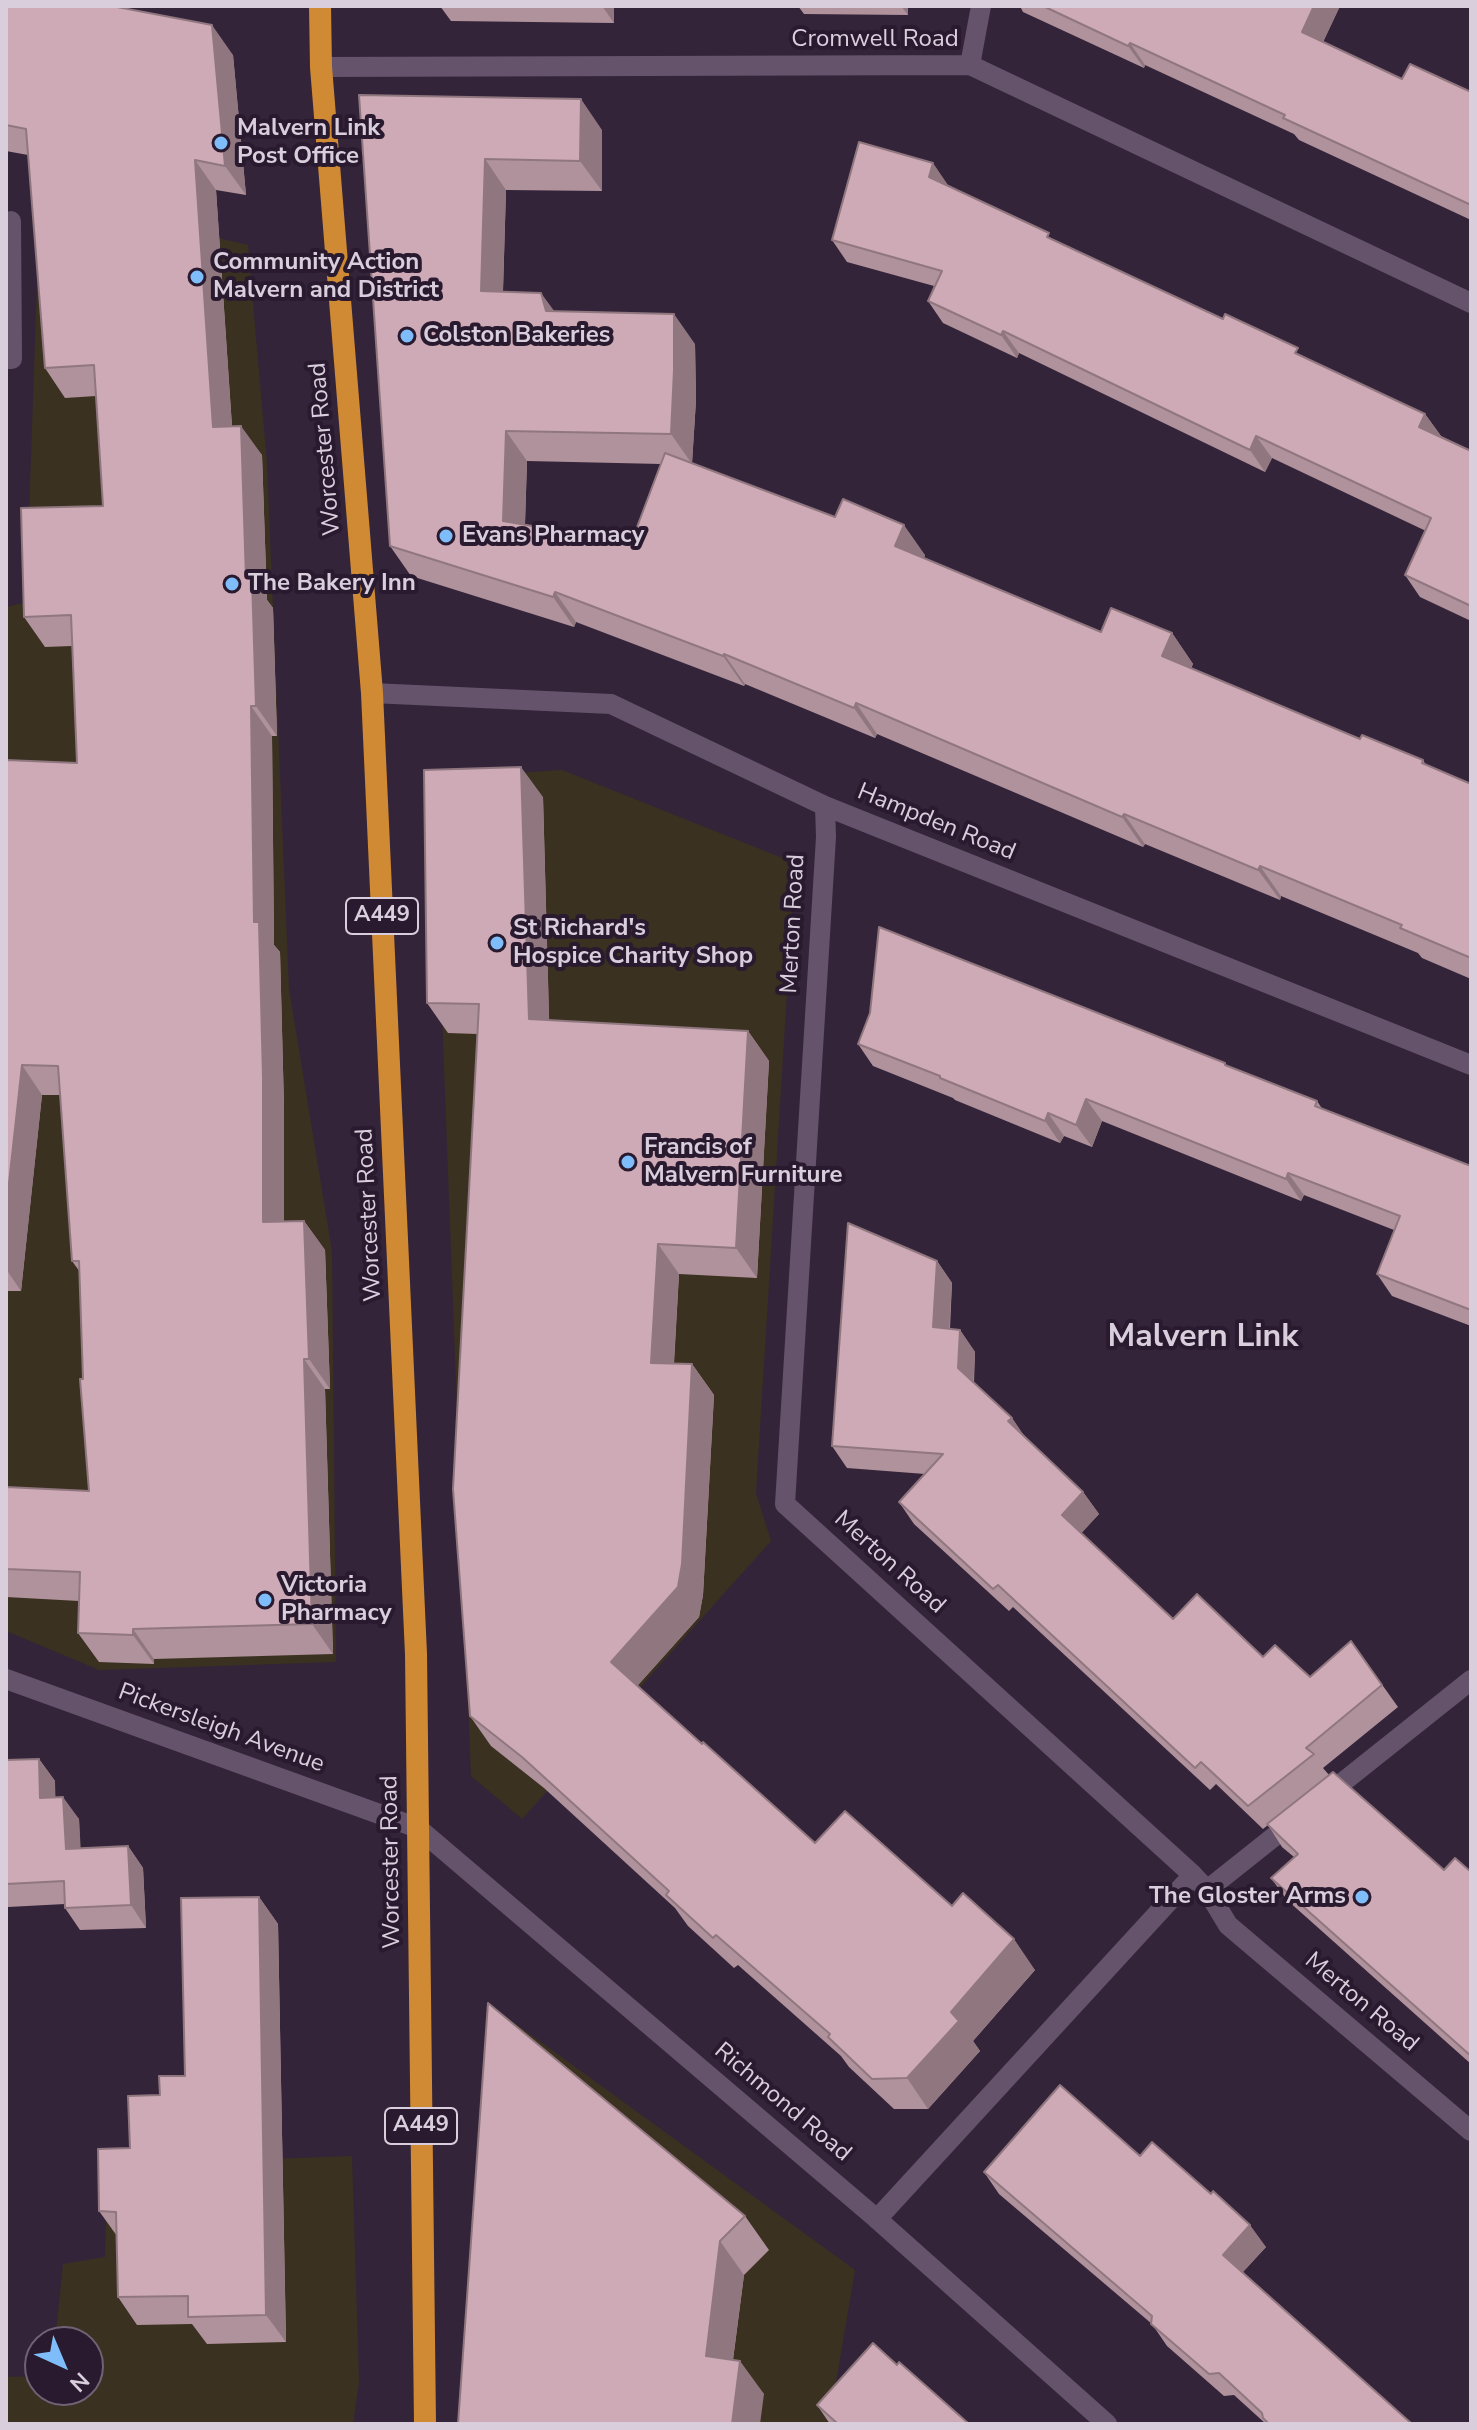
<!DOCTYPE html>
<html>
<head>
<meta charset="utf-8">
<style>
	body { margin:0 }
	#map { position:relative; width:1477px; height:2430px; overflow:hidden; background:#342439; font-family:"Nunito Sans",sans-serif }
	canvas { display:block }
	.frame { position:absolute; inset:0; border:8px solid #d8cedc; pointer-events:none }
	.north { position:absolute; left:24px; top:2326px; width:80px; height:80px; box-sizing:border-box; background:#2a1a2f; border:2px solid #706274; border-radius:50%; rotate:136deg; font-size:22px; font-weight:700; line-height:32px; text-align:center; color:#d8cedc }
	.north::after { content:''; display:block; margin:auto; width:28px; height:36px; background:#7fbdfa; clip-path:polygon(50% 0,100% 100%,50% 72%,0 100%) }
</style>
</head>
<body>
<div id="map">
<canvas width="1477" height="2430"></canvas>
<div class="frame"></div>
<div class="north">N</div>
</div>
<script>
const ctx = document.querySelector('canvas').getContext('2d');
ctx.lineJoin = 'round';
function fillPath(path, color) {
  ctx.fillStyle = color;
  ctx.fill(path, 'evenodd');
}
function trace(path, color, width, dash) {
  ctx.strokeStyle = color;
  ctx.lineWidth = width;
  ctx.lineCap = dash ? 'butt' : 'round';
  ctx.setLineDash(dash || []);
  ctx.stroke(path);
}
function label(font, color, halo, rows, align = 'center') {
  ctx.font = font + ' "Nunito Sans",sans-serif';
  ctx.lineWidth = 8;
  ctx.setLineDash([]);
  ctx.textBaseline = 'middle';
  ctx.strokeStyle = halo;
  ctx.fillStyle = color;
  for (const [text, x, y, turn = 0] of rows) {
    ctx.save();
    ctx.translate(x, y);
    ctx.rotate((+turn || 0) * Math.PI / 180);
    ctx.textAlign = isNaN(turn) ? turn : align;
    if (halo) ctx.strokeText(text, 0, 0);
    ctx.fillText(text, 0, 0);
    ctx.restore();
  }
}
const commercial = new Path2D(`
	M40,196L248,245L267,464L289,989L332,1251L336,1662L99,1670L6,1631V607L26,602Z
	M562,770L795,863L756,1493L771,1541L522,1819L471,1776L433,778Z
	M494,2008L855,2270L829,2424H464Z
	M352,2156L359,2382L353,2424H6V2377L40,2376V2390H88V2342H55L63,2264L105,2257L107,2165Z`);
const service = new Path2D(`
	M6,359H12L11,221
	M1323,1798L1471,1680
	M1207,1890L1295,1820`);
const minor = new Path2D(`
	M970,65L981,6
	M321,67L970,65L1471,303
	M372,693L611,704L825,806L1471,1065
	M825,806L826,837L785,1504L1193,1875L1207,1890L1228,1925L1471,2131
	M877,2219L1193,1875`);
const tertiary = new Path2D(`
	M6,1679L418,1828L877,2219L1107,2424`);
const trunk = new Path2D(`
	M320,6L321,67L372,693L416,1654L425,2424`);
const wall = new Path2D(`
	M6,6H119V7L233,55L246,195L216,190L232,426L262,455L267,600L273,608L277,736H272L274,945L280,952L284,1107V1221H304L325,1250L330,1389H325L333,1654L154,1659V1664L99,1662L78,1633L79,1601L6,1597V1487L89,1491L80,1272L72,1261L60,1095H42L21,1291H6V760L77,763L72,646L45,647L24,617L103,506L96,396L65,398L45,368L28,155L6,151Z
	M440,6H614V23L451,21Z
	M798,6H908V15L804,14Z
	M1020,6H1340L1323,42L1402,79L1471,92V220L1299,140L1294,134L1145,65L1144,68L1023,12Z
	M359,95L602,130V191L506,190L503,292L555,311L695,344L696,400L692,463L925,555L924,558L1101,632L1172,633L1193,664L1191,668L1360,739L1423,760L1426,765L1471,784V979L1422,958L1418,953L1281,896L1280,900L1145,844L1143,847L877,734L875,738L745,684L744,686L576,622L574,627L411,576L390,546ZM527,461L661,464L631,543L525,525Z
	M948,185L1054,240L1425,414L1441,436L1471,451V621L1420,597L1405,575L1426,531L1272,458L1265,472L1019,353L1017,358L943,323L928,301L934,286L847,262L832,240Z
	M543,797L549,1020L748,1031L769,1061L757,1278L679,1274L674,1364H692L714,1395L703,1595L699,1617L637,1686L815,1843L952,1906L1035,1970L973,2041L980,2051L928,2109H894L849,2067L841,2056L738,1965L734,1968L688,1926L675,1908L544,1788L491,1746L470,1716L477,1034L448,1033L427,1003Z
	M858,1044L1227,1066L1317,1101L1323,1110L1471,1166V1326L1392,1296L1377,1274L1394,1230L1304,1195L1301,1201L1102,1121L1092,1147L1064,1136L1060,1143L955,1100L953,1098L873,1066Z
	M937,1261L952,1283L950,1329L960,1330L975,1352L974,1383L1012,1418L1024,1436L1083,1492L1099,1514L1081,1533L1173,1619L1310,1677L1351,1641L1398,1707L1323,1768L1329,1775L1444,1870L1471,1872V2064L1287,1900L1271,1878L1294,1857L1282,1847L1268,1825L1263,1829L1216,1784L1210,1790L1013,1607L1009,1611L914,1524L899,1502L925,1474L847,1468L832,1446Z
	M39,1759L55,1781V1797L79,1819L80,1848L128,1846L143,1868L146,1928L80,1930L65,1908V1904L8,1907L6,1904V1760Z
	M259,1897L278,1924L286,2342L207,2344L192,2324L137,2325L118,2297L117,2236L99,2211L130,2148L160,2095L185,2076Z
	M1140,2156L1266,2247L1243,2272L1412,2424H1266L1234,2395L1224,2396L1167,2346L1152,2324L999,2194L984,2172Z
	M745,2216L769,2250L744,2275L733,2360L764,2394L458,2424Z
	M897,2365L969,2424H830L817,2405Z`);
const shadedWall = new Path2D(`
	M602,6H614V23Z
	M901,6H908V15Z
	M1314,6H1340L1317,55L1302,32Z
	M212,25L233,55L246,195L225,166Z
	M1130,43L1145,65L1144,68L1128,46Z
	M581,99L602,130V191L580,161Z
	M485,159L506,190L502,321L481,291Z
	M195,160L216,190L234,457L213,427Z
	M933,163L948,185L944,200L929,177Z
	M541,293L563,323L546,311Z
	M674,314L695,344L696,400L692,464L671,434Z
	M1003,331L1019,353L1017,358L1001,335Z
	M1425,414L1441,436L1419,427Z
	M241,426L262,455L267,600L273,608L277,736L256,706L246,578Z
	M506,431L527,461L524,551L503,521Z
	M1256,436L1272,458L1265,472L1250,450Z
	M904,525L925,555L916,576L895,546Z
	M555,592L576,622L574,627L553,597Z
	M1172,633L1193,664L1184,686L1162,656Z
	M724,654L745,684L744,686L723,656Z
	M856,703L877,734L875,738L854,708Z
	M251,706L272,736L274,945L280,952L284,1107V1252L263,1222L254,922Z
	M521,767L543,797L550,1049L529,1019Z
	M1124,814L1145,844L1143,847L1122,817Z
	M1260,866L1281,896L1280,900L1258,870Z
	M748,1031L769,1061L757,1278L736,1248Z
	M22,1065L42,1095L21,1291L6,1269V1210Z
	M1086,1099L1102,1121L1092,1147L1076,1125Z
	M1048,1113L1064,1136L1060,1143L1045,1121Z
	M1288,1173L1304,1195L1301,1201L1286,1179Z
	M304,1221L325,1250L330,1389L309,1359Z
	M658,1244L679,1274L672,1393L651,1363Z
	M937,1261L952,1283L948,1349L933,1327Z
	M960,1330L975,1352L973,1390L958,1368Z
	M304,1359L325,1389L333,1654L312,1624Z
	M692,1364L714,1395L703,1595L699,1617L632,1692L611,1662Z
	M1012,1418L1027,1440L1008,1421Z
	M1083,1492L1099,1514L1078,1537L1062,1515Z
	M133,1629L154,1659V1664L133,1635Z
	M39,1759L55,1781L56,1820L40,1798Z
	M63,1797L79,1819L82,1871L66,1849Z
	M128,1846L143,1868L146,1928L131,1905Z
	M259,1897L278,1924L286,2342L266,2315Z
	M1014,1939L1035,1970L973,2041L980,2051L928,2109L907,2078L951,2012Z
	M1250,2225L1266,2247L1238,2277L1223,2255Z
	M720,2241L744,2275L729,2390L706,2356Z
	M740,2361L764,2394L760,2424H732Z`);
const building = new Path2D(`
	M6,6H112L212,25L225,166L195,160L213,427L241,426L246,578L252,579L256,706H251L254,922H259L263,1077V1222L304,1221L309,1359H304L312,1624L133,1629V1635L78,1633L80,1572L6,1569V1487L89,1491L80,1379H83L79,1261H72L58,1066L22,1065L6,1210V760L77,763L71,615L24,617L21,508L103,506L94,365L45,368L26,129L6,125Z
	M1043,6H1314L1302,32L1402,79L1410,64L1471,92V205L1283,118L1285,115L1130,43L1128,46Z
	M359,95L581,99L580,161L485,159L481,291L541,293L546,311L674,314V370L671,434L506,431L503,521L631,543L665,453L835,517L843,499L904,525L895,546L1101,632L1111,608L1172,633L1162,656L1360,739L1362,735L1423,760L1422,763L1471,784V958L1400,928L1402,925L1260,866L1258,870L1124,814L1122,817L856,703L854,708L724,654L723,656L555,592L553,597L390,546Z
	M859,142L933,163L929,177L1049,233L1047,237L1223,319L1225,314L1298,348L1295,353L1425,414L1419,427L1471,451V606L1405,575L1431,518L1256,436L1250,450L1003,331L1001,335L928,301L942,271L832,240Z
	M521,767L529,1019L748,1031L736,1248L658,1244L651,1363L692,1364L682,1564L678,1587L611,1662L702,1744L703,1742L815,1843L845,1811L952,1906L963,1893L1014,1939L951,2012L959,2021L907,2078L872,2079L828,2037L830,2034L716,1935L713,1938L666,1895L669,1891L522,1757L470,1716L453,1489L479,1004L427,1003L424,770Z
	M879,927L1225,1063V1065L1317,1101L1315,1106L1471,1166V1310L1377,1274L1400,1216L1288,1173L1286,1179L1086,1099L1076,1125L1048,1113L1045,1121L940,1078V1076L858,1044L870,1013Z
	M848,1223L937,1261L933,1327L960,1330L958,1368L1012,1418L1008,1421L1083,1492L1062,1515L1173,1619L1197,1594L1263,1657L1275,1645L1310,1677L1351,1641L1382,1685L1306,1748L1314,1754L1248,1806L1201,1762L1195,1768L998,1585L993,1589L899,1502L943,1454L832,1446Z
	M39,1759L40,1798L63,1797L66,1849L128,1846L131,1905L65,1908L64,1881L6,1884V1760Z
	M1333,1772L1444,1870L1455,1858L1471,1872V2056L1271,1878L1298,1854L1267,1824Z
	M259,1897L266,2315L188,2317V2296L118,2297L116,2212L99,2211L98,2149L130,2148L128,2096L160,2095L159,2076H185L181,1898Z
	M488,2003L745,2216L720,2241L706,2356L740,2361L732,2424H458Z
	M1060,2085L1140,2156L1152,2142L1211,2194L1213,2191L1250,2225L1223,2255L1412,2424H1269L1263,2418L1262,2413L1219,2373L1209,2374L1151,2324L1152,2316L984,2172Z
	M873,2343L897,2365L899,2362L969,2424H838L817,2405Z`);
const markers = [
	[221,143,8,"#7fbdfa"],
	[197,277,8,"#7fbdfa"],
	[407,336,8,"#7fbdfa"],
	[446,536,8,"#7fbdfa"],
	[232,584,8,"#7fbdfa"],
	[497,943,8,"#7fbdfa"],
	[628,1162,8,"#7fbdfa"],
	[265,1600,8,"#7fbdfa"],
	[1362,1897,8,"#7fbdfa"]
];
const shields = [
	[382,916,72],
	[421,2126,72]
];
const shieldNames = [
	["A449",382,916],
	["A449",421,2126]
];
const streetNames = [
	["Cromwell Road",875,40],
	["Worcester Road",326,449,-95],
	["Hampden Road",936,823,22],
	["Merton Road",794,924,-87],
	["Worcester Road",370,1215,-93],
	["Merton Road",889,1563,42],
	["Pickersleigh Avenue",221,1729,20],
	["Worcester Road",392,1862,-91],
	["Merton Road",1361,2003,40],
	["Richmond Road",782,2103,40]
];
const poiNames = [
	["Malvern Link",237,129],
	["Post Office",237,157],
	["Community Action",213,263],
	["Malvern and District",213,291],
	["Colston Bakeries",423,336],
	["Evans Pharmacy",462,536],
	["The Bakery Inn",248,584],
	["St Richard's",513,929],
	["Hospice Charity Shop",513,957],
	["Francis of",644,1148],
	["Malvern Furniture",644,1176],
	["Victoria",281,1586],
	["Pharmacy",281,1614],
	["The Gloster Arms",1346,1897,"right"]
];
const districtNames = [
	["Malvern Link",1203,1338]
];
fillPath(commercial, '#3b3121');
trace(service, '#65536b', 20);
trace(minor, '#65536b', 20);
trace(tertiary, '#65536b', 20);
trace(trunk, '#d08a34', 22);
fillPath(wall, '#b0929c');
fillPath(shadedWall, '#90777f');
fillPath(building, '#cdaab5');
trace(building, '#90777f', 2);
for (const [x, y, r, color] of markers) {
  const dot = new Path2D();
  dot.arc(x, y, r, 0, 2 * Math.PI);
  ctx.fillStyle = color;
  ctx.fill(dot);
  trace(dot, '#2a1a2f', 3);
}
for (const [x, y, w] of shields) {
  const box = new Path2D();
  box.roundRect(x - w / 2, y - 18, w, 36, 6);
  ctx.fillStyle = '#2a1a2f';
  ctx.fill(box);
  trace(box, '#d8cedc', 2);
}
label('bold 22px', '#d8cedc', null, shieldNames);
label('24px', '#d8cedc', '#2a1a2f', streetNames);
label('bold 24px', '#d8cedc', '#2a1a2f', poiNames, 'left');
label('bold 32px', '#d8cedc', '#2a1a2f', districtNames);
</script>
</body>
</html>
